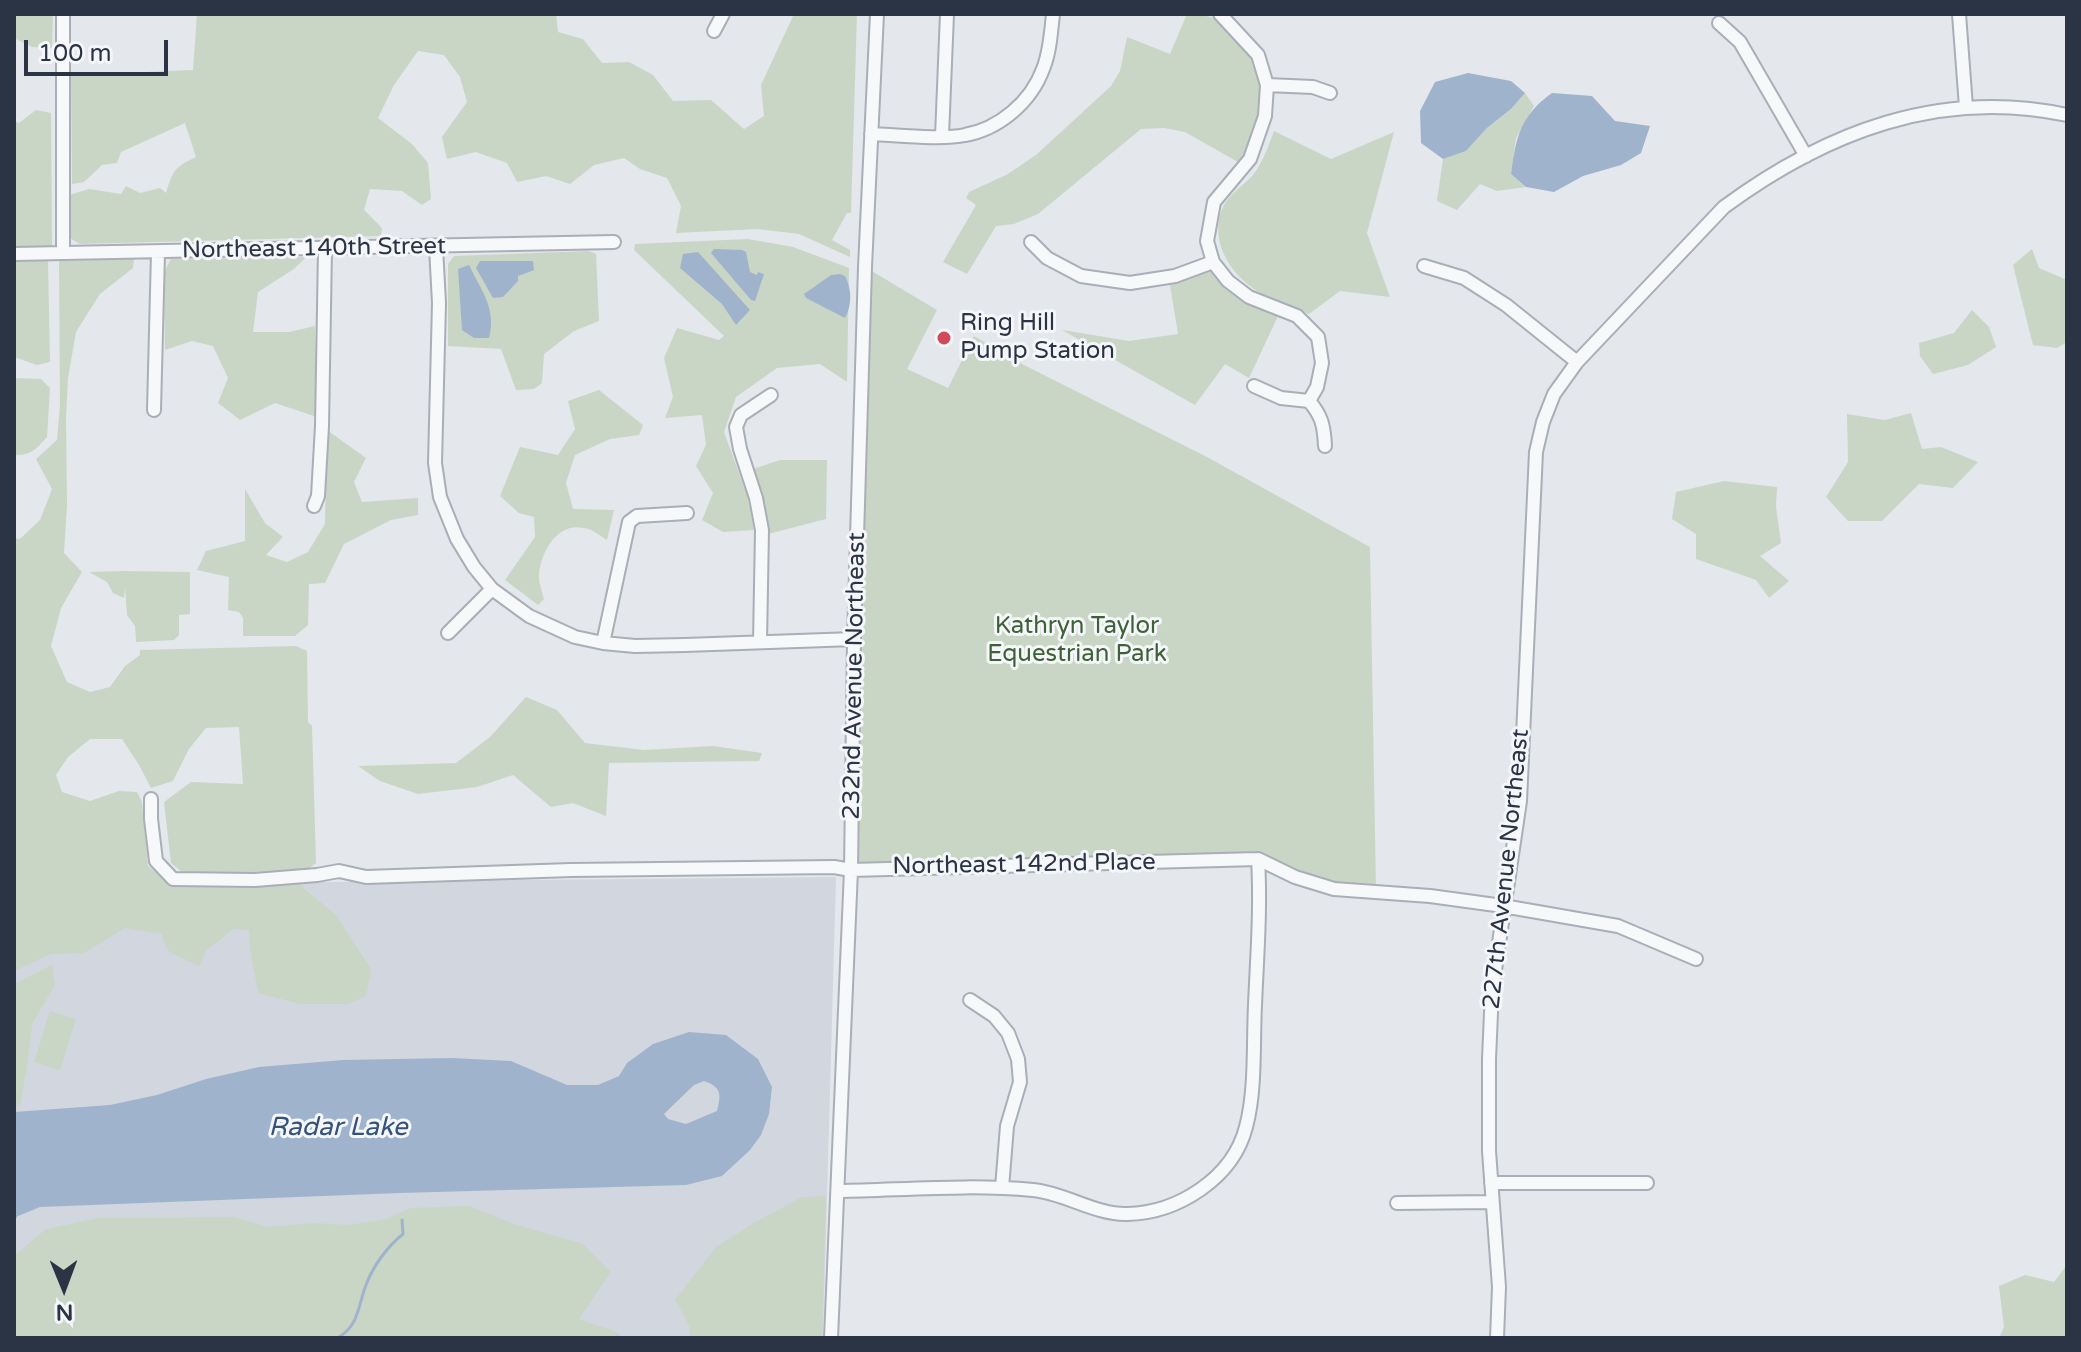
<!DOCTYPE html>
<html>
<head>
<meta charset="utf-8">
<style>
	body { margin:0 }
	#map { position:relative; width:2081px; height:1352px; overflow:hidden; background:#e4e7ec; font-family:"Varela Round",sans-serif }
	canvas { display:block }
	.frame { position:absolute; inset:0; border:16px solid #2b3445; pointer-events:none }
	.north { position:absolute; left:24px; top:1248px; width:80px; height:80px; -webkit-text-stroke:6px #f4f6f9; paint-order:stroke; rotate:179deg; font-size:22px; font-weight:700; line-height:32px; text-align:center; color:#2b3445 }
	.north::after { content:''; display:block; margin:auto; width:28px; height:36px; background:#2b3445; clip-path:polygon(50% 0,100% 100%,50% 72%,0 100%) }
	.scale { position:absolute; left:24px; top:40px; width:144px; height:36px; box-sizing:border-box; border:4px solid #2b3445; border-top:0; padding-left:10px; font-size:24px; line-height:28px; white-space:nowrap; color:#2b3445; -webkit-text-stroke:6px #f4f6f9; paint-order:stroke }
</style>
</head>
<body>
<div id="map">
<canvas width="2081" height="1352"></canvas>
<div class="frame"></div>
<div class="north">N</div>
<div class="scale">100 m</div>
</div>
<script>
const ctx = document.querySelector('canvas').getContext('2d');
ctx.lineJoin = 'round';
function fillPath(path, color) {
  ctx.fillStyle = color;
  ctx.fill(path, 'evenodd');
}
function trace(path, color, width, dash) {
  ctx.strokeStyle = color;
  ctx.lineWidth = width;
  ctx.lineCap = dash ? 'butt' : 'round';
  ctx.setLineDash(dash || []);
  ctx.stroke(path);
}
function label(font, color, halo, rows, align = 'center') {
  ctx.font = font + ' "Varela Round",sans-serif';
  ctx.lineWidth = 6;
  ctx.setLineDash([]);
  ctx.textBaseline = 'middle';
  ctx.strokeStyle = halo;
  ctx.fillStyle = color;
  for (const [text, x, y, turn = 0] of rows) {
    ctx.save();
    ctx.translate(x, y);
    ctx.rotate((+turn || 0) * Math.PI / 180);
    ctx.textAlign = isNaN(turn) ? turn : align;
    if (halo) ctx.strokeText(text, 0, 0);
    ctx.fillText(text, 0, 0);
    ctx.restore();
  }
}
const built = new Path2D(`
	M836,877L823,1338H14V885Z`);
const green = new Path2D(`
	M14,14H53L52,48L32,47L14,38Z
	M197,14H556L558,32L583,39L602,63L629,62L653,75L673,101L711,100L744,129L764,116L761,85L794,14H857L851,213H847L832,240L850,250V257L799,234L757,229L676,233L681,206L667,178L640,169L624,158L594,165L570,184L546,176L517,182L507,163L476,152L447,159L442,137L467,102L460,77L444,55L418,51L394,85L378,118L412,144L428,163L431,199L422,205L402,191L370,189L364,210L382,228L381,236L80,244L68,237L69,195L89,189L121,194L126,186L140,193L160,188L166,193C173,170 175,167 196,157L185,123L121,152L117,163L102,165L84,182L72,184L71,75L193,70Z
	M1187,14C1214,14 1223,22 1240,41C1245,47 1252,54 1255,61C1268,93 1259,136 1238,162L1185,132L1164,128L1141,129L1038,214L1014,224L996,226L967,274L943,262L976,205L966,198L969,192L1008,174L1036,155L1111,86L1120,71L1127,37L1170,54Z
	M1525,93L1534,106L1516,138L1511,174L1526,187L1497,191L1480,184L1457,210L1437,201L1443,159L1466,151L1487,128L1511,109Z
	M36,110L51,113L52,246H14V121L19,123Z
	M1274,131L1331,159L1394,132L1367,233L1390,297L1340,291L1309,314C1287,305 1260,297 1243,280C1223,262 1211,233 1223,207C1230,192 1247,184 1256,171C1264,159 1269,144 1274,131Z
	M748,239L793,247L849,268L847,382L820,364L777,368L736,397L724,432L747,495L754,530L723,532L702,520L713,493L696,466L706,445L702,415L665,418L673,397L664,358L677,328L719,340L724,336L634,250L635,244Z
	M2032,249L2039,268L2067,280V342L2057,348L2033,345L2013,265Z
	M589,251L596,254L599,321L574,331L544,354L542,383L534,389L516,390L501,349L448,346V264L454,256Z
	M306,257L294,269L258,292L253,332H289L315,326L317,417L275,403L240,420L218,403L228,378L213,346L192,341L165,350L164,272L171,259Z
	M134,259L133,268L100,294L76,332L68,378L66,418L67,505L64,553L82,572L61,608L51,646L67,682L90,692L110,687L125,666L140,655V650L296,646L307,651L308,722L312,726L316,863L304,872L188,877L171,863L164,802L191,782L243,784L239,727L206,728L189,749L173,781L151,788L139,765L122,739H90L68,757L56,775L62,792L90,801L119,791L137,792L142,802L148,866L169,882L295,881L336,915L371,969L366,996L348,1004H300L258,993L250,948L249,930L233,929L206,951L199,966L169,952L161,934L125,928L84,953L51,954L14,971V538L20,539L40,520L52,489L36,459L57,440L60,405L59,261Z
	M48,260L50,362L37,365L14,357V261Z
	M865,267L937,310L907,369L948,388L974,336L1022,364L1207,457L1370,547L1376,892L1334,889L1258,859L851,870Z
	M1208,270L1212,271L1232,292L1278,316L1249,378L1225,364L1195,405L1062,330L1129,341L1178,334L1170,285Z
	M1972,310L1989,327L1996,347L1968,365L1933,374L1920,356L1919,343L1954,333Z
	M14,378L41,379L50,388L47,437C36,449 31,456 14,455Z
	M599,390L643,425L639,435L610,439L575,455L566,483L573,509L614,510L607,540C600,536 593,529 584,528C558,522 542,550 539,573C538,581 542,591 544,599L538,605L505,580L535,537L534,517L519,513L500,496L520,447L558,455L575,429L568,401Z
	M1911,413L1922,449L1941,447L1978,462L1953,488L1919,484L1882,521H1848L1826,497L1848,462L1847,414L1885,420Z
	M327,430L366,458L354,482L362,502L418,498V515L391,520L344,544L325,583L309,584L308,625L295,636H243V618L239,612L228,610L229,577L197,570L206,551L245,541V489L265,523L283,537L266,555L287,562L308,552L325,524Z
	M780,460H827L826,519L768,534L753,469Z
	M1724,481L1777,487L1776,507L1781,543L1760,556L1789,581L1769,598L1756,580L1696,559V534L1672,519L1676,492Z
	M124,571L190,572V614L179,615V635L174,640L136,642L135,626L127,615L125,587L124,598L113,593L107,582L89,572Z
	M526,697L557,710L585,743L644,750L713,746L762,753L759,761L609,763L606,816L573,803L551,807L513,775L477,787L418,794L380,781L358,766L456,763L490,737Z
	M52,965L55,985L32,1024L27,1067L20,1105L14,1106V984Z
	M50,1011L76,1019L60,1070L34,1062Z
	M826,1196L822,1338H690L689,1325L675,1300L716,1247L752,1224L802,1197Z
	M470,1206L511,1223L583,1244L611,1272L579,1319L616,1332L623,1338H14V1256L46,1229L99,1218L235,1217L267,1227L313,1223L347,1225L383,1220L411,1208Z
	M2067,1265V1338H1999L2004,1327L1999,1286L2025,1275L2054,1282Z`);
const water = new Path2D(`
	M1468,73L1511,81L1525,93L1511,109L1487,128L1466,151L1443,159L1421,143L1420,111L1435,82Z
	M1552,93L1592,96L1615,121L1650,126L1641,153L1621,165L1583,176L1554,192L1526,187L1511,174C1516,137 1520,116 1552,93Z
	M714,249L742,250L746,252L750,272L757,275L758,272L764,274L755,301L751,300L711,253Z
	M698,252L750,310L736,325L722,304L680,268L683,254Z
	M480,261H533L534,270L518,276V281L503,297L493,298L476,268Z
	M469,265C481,290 497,309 489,338H474L462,330L458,269Z
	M840,274L845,276C852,289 852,305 845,318L806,298L804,294L831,275Z
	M689,1032L726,1035L758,1059L772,1087L769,1114L761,1135L750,1150L722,1176L686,1185L400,1193L40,1207L18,1216L14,1221V1112L110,1105L157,1095L206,1079L259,1067L343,1060L452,1058L511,1061L567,1085H598L619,1076L627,1063L653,1044ZM704,1081C722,1087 721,1095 717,1111L686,1124L668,1119L664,1114L694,1085Z`);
const stream = new Path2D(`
	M337,1338C359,1327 358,1305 366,1285C373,1266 387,1247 403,1234L402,1220`);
const minor = new Path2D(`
	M63,14V253
	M1220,14L1258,55L1267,85L1265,116L1250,159L1214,202L1207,241L1213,262L1228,281L1249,297L1297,316L1318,337L1322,363L1317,387L1309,401
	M1959,14L1966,107
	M1719,23L1740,42L1806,156
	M714,31L723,14
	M1267,85L1313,87L1330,93
	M871,134C897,135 941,140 965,135C999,129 1031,102 1043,69C1050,52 1051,32 1053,14
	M942,136L947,14
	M1031,242L1047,258L1081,276L1130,283L1175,276L1213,262
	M436,247L439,303L435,463L440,497L457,539L474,567L492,589L529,616L575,637L603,643L635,646L685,645L854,639
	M14,254L614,242
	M1424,266L1464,278L1506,305L1577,362
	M1254,386L1281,398L1309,401C1322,416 1324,426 1325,446
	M154,410L158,253
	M314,506L318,496L322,426L325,249
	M448,633L492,589
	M760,642L762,530L756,498L740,449L736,427L741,415L771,395
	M603,643L629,522L637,516L687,513
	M151,799V819L156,861L173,879L255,880L317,875L339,871L366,877L571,870L834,867L851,870L1258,859L1295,877L1334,889L1430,896L1503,906L1618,926L1696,959
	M970,1000L994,1016L1008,1033L1018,1059L1020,1082L1007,1126L1002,1188
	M1491,1183H1647
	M838,1191C903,1190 969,1184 1033,1190C1065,1193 1096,1215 1127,1214C1178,1213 1233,1178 1246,1127C1256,1090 1253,1044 1255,1005C1257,957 1261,908 1258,859
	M1397,1203L1492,1202
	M831,1338L851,870L854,639L865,267L877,14
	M1497,1338L1499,1287L1489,1151V1059L1492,990L1520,801L1536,452L1543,422L1554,394L1577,362L1724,207C1826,132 1940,88 2067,115`);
const markers = [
	[944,338,8,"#d1495b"]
];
const streetNames = [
	["Northeast 140th Street",314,249,-1],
	["232nd Avenue Northeast",855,676,-89],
	["Northeast 142nd Place",1024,865,-1],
	["227th Avenue Northeast",1507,869,-84]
];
const poiNames = [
	["Ring Hill",960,324],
	["Pump Station",960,352]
];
const parkNames = [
	["Kathryn Taylor",1077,627],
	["Equestrian Park",1077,655]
];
const waterNames = [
	["Radar Lake",338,1128]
];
fillPath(built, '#d2d6de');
fillPath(green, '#c9d6c5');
fillPath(water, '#9fb4cc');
trace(stream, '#9fb4cc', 3);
trace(minor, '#a9aeb7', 16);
trace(minor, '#f7f8fa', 12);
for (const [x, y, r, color] of markers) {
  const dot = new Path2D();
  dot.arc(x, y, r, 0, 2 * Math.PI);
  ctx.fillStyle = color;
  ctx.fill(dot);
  trace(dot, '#f4f6f9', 3);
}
label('24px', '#2b3445', '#f4f6f9', streetNames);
label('24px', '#2b3445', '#f4f6f9', poiNames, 'left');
label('24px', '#3f6138', '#f4f6f9', parkNames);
label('italic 26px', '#34527a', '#f4f6f9', waterNames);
</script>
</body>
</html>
